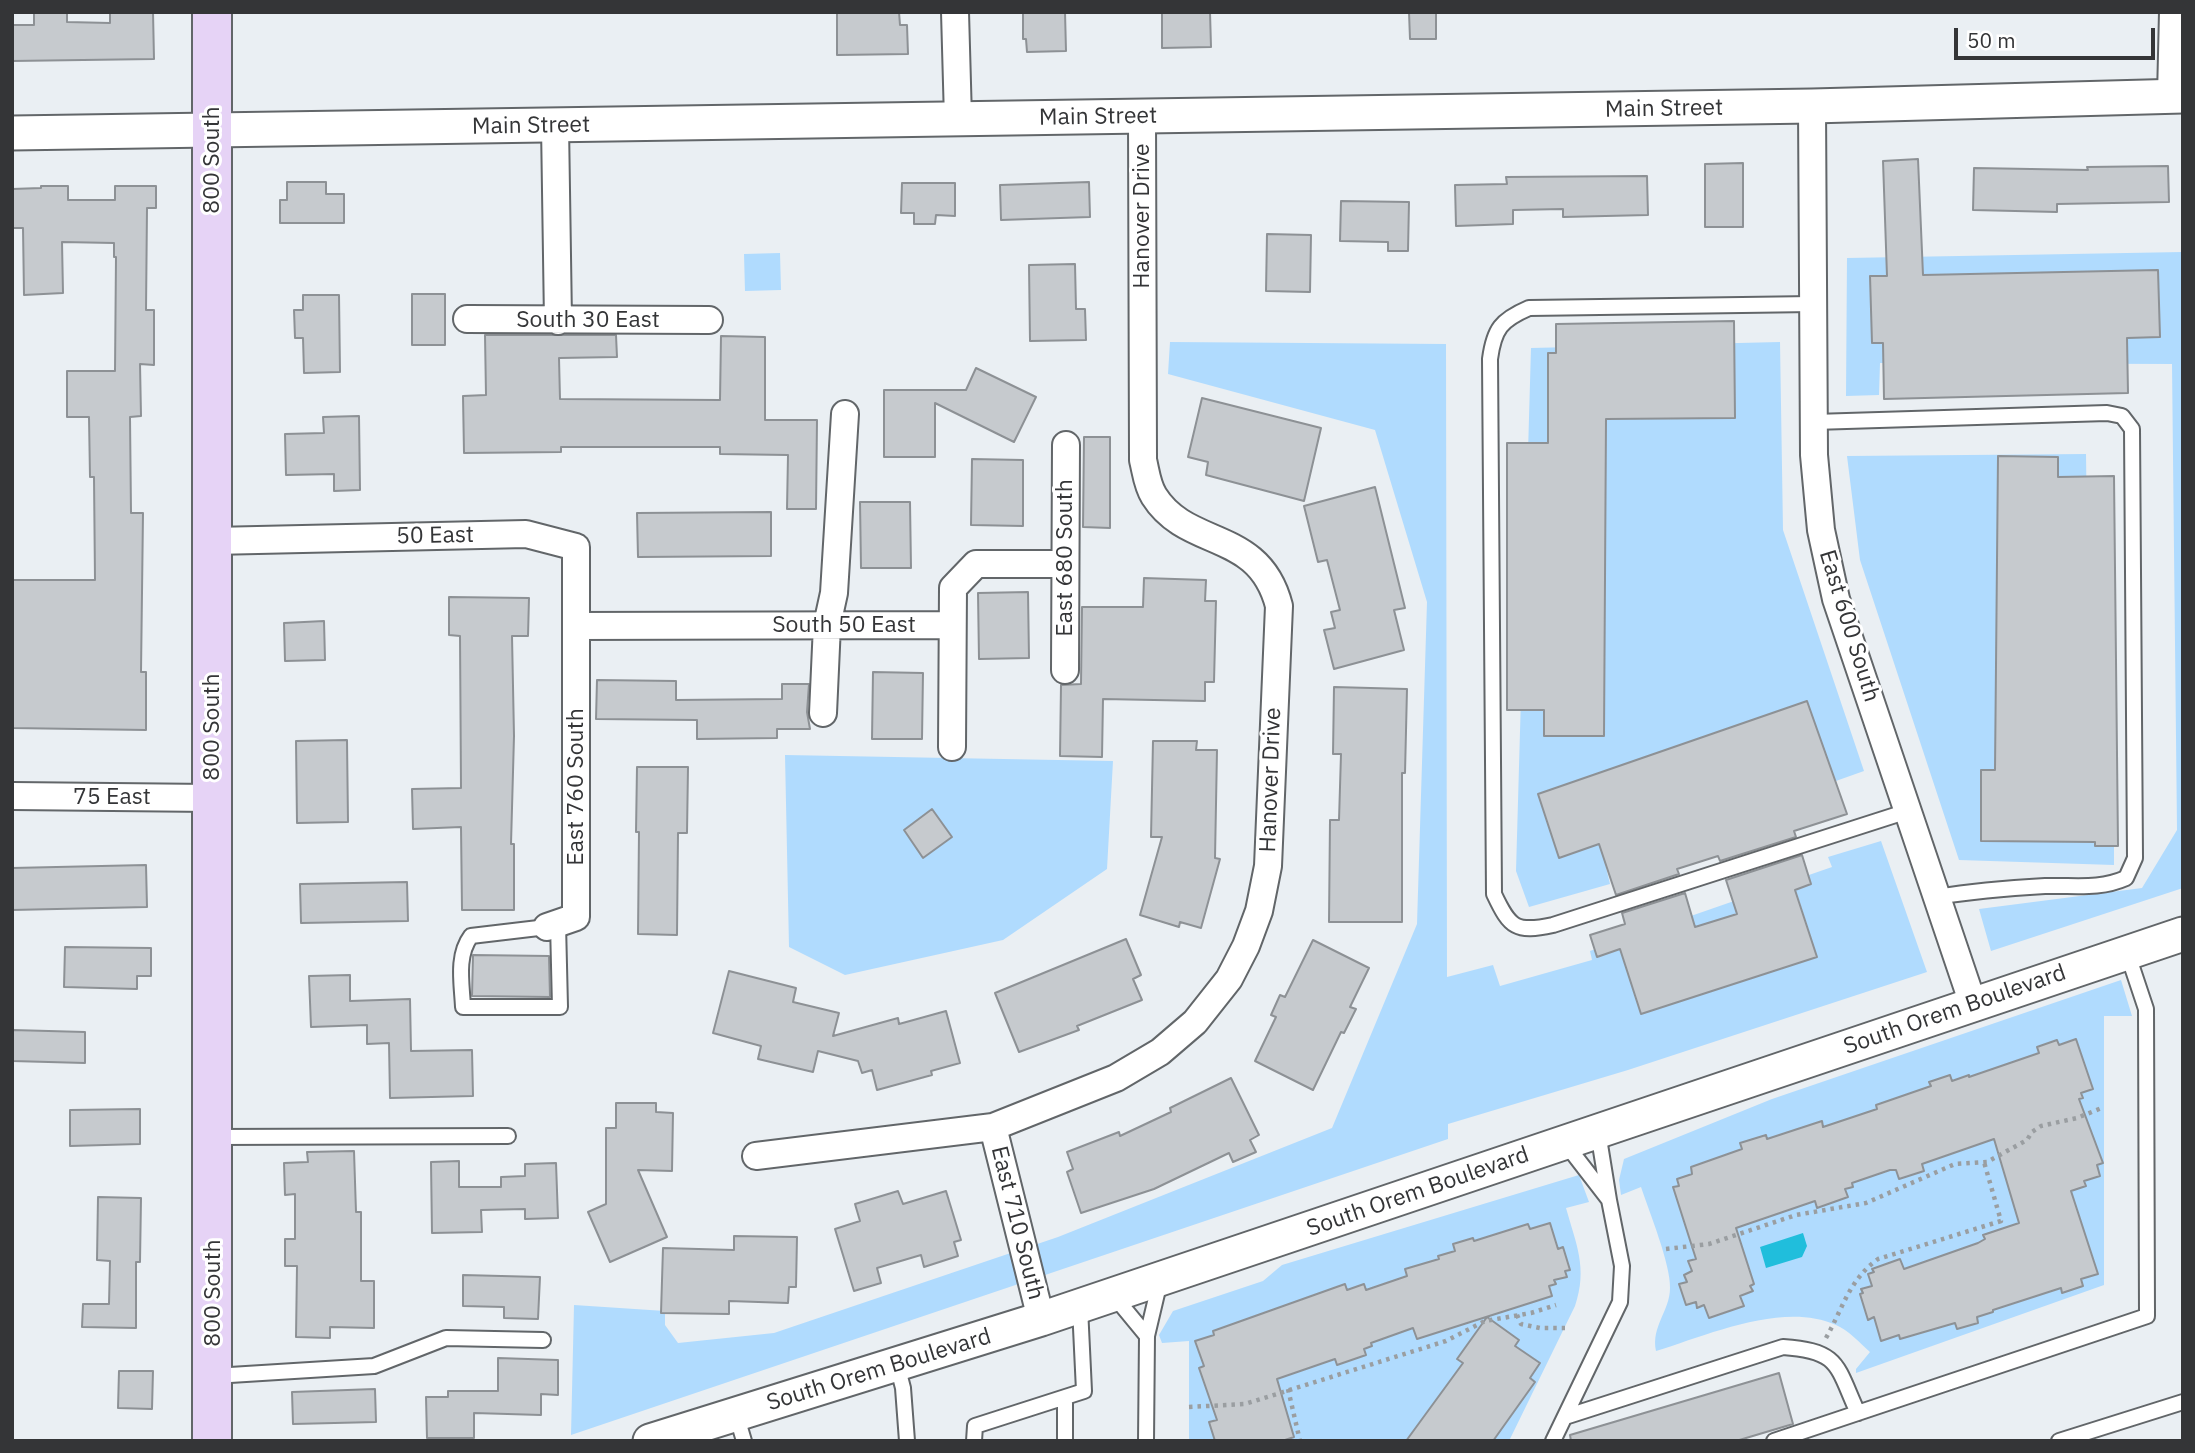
<!DOCTYPE html>
<html>
<head>
<meta charset="utf-8">
<style>
	body { margin:0 }
	#map { position:relative; width:2195px; height:1453px; overflow:hidden; background:#eaeff3; font-family:"IBM Plex Sans",sans-serif }
	canvas { display:block }
	.frame { position:absolute; inset:0; border:14px solid #343537; pointer-events:none }
	.scale { position:absolute; left:1954px; top:28px; width:201px; height:32px; box-sizing:border-box; border:4px solid #343537; border-top:0; padding-left:9px; font-size:21px; line-height:24px; white-space:nowrap; color:#343537; -webkit-text-stroke:5px #fff; paint-order:stroke }
</style>
</head>
<body>
<div id="map">
<canvas width="2195" height="1453"></canvas>
<div class="frame"></div>
<div class="scale">50 m</div>
</div>
<script>
const ctx = document.querySelector('canvas').getContext('2d');
ctx.lineJoin = 'round';
function fillPath(path, color) {
  ctx.fillStyle = color;
  ctx.fill(path, 'evenodd');
}
function trace(path, color, width, dash) {
  ctx.strokeStyle = color;
  ctx.lineWidth = width;
  ctx.lineCap = dash ? 'butt' : 'round';
  ctx.setLineDash(dash || []);
  ctx.stroke(path);
}
function label(font, color, halo, rows, align = 'center') {
  ctx.font = font + ' "IBM Plex Sans",sans-serif';
  ctx.lineWidth = 6;
  ctx.setLineDash([]);
  ctx.textBaseline = 'middle';
  ctx.strokeStyle = halo;
  ctx.fillStyle = color;
  for (const [text, x, y, turn = 0] of rows) {
    ctx.save();
    ctx.translate(x, y);
    ctx.rotate((+turn || 0) * Math.PI / 180);
    ctx.textAlign = isNaN(turn) ? turn : align;
    if (halo) ctx.strokeText(text, 0, 0);
    ctx.fillText(text, 0, 0);
    ctx.restore();
  }
}
const green = new Path2D(`
	M2183,252V888L1991,951L1979,909L2142,888L2177,830L2172,364L1880,363L1879,395L1846,396L1847,258ZM2158,270L2159,337L1872,343L1871,276Z
	M780,253L781,290L745,291L744,254Z
	M1170,342L1446,344L1447,977L1493,965L1500,986L1592,960L1590,951L1832,867L1828,857L1881,841L1927,972L1628,1070L1448,1124V1139L571,1435L574,1305L665,1311V1325L678,1343L774,1333L1058,1237L1332,1128L1417,924L1427,602L1375,430L1168,374ZM1797,894L1817,957L1641,1014L1621,952Z
	M1780,342L1783,530L1864,771L1605,863L1610,884L1529,907L1516,871L1531,348ZM1734,352V418H1548V353ZM1545,452L1604,736H1603L1544,735ZM1807,702L1829,764L1559,857L1538,794Z
	M2086,454L2091,836H2114V865L1959,860L1860,560L1847,456ZM1998,457H2058L1996,741L1995,740ZM1981,770H2075V841H1981Z
	M785,755L1113,761L1107,869L1003,940L845,975L789,947Z
	M2121,980L2132,1016H2104V1285L1856,1373V1369L1870,1352C1860,1343 1848,1330 1836,1325C1783,1301 1708,1335 1656,1351C1651,1326 1670,1311 1670,1288C1671,1265 1649,1211 1641,1187L1621,1195L1619,1180L1624,1159L1772,1099Z
	M1579,1175L1589,1202L1566,1208C1576,1244 1588,1268 1575,1306L1509,1441H1189V1341L1162,1343L1159,1335L1173,1311L1263,1281L1282,1265Z`);
const water = new Path2D(`
	M1803,1233L1807,1246L1802,1257L1766,1268L1760,1247Z`);
const building = new Path2D(`
	M34,12H67V22L110,23V12H153L154,59L12,61V25H34Z
	M837,12H899L900,25H907L908,54L837,55Z
	M1065,12L1066,51L1027,52L1026,39H1023V13Z
	M1162,12H1210L1211,47L1162,48Z
	M1409,12H1436V39H1410Z
	M1918,159L1923,275L2158,270L2160,337L2127,338L2128,393L1884,399L1883,343H1872L1870,276H1887L1883,161Z
	M1743,163V227H1705V164Z
	M2168,166L2169,202L2057,204V212L1973,210L1974,168L2088,170L2087,167Z
	M1647,176L1648,215L1563,217V209L1513,210V224L1456,226L1455,185L1507,184L1506,177Z
	M287,182H326V194H344V223H280V200H287Z
	M1089,182L1090,217L1001,220L1000,185Z
	M902,183H955V216L936,215L935,224H914V213H901Z
	M41,186H68V200H115V186H156V208H147L146,310H154V365L140,364L141,416L130,417L131,513H143L141,672H146V730L12,728V580H95L94,477H90L89,417H67V371H115L116,257H114V243L62,242L63,293L24,295L23,228H12V189L41,188Z
	M1341,201L1409,202L1408,251H1388V242L1340,241Z
	M1267,234L1311,235L1310,292L1266,291Z
	M1075,264L1076,309H1085L1086,340L1030,341L1029,265Z
	M412,294H445V345H412Z
	M303,295H339L340,372L304,373L303,338H295L294,310H303Z
	M1734,321L1735,418L1606,419L1604,736H1544V710H1507V443H1548V353H1556V324Z
	M485,335H616L617,357L559,358L560,399L720,400L721,336L765,337V420H817L816,509H787L788,455L720,454V447H561V452L464,453L463,396L486,395Z
	M976,368L1036,397L1014,442L935,403V457H884V390H966Z
	M1202,398L1321,428L1304,501L1206,475L1208,462L1188,457Z
	M359,416L360,490L334,491V474L286,475L285,434L324,433L323,417Z
	M1084,437H1110V528L1083,527Z
	M1998,456L2058,457V477L2114,476L2118,846H2095V842L1981,841V770H1995Z
	M972,459L1023,460V526L971,525Z
	M1375,487L1405,608L1394,610L1404,650L1334,669L1324,630L1335,628L1331,612L1340,610L1327,560L1318,562L1304,506Z
	M860,502H910L911,568H861Z
	M771,512V556L638,557L637,513Z
	M1144,578L1206,580L1205,601H1216L1214,682H1205V701L1103,699L1102,757L1060,756L1061,685L1081,684L1082,607H1143Z
	M1028,592L1029,658L979,659L978,593Z
	M449,597L529,598L528,636H512L514,736L511,844H514V910H462L461,827L413,829L412,789L461,788L460,636L449,635Z
	M324,621L325,660L285,661L284,623Z
	M873,672L923,673L922,739H872Z
	M597,680L676,681V700L782,699V684H809L807,712L810,729H777V738L697,739V720L596,719Z
	M1334,687L1407,689L1405,773H1402V922H1329L1330,820H1339L1341,754H1333Z
	M1807,701L1847,814L1794,831L1796,837L1720,861L1718,856L1677,869L1679,874L1616,895L1599,844L1559,858L1538,794Z
	M347,740L348,822L297,823L296,741Z
	M1153,741H1197L1196,750H1217L1215,858L1220,859L1201,928L1180,922L1179,927L1140,915L1162,837H1151Z
	M637,767H688L687,833H678L677,935L638,934L639,832H636Z
	M932,809L952,837L923,858L904,830Z
	M1802,855L1811,884L1795,890L1817,957L1641,1014L1620,949L1597,957L1590,935L1625,924L1622,913L1685,893L1695,927L1737,914L1726,880Z
	M146,865L147,907L12,910V868Z
	M407,882L408,921L301,923L300,884Z
	M1126,939L1141,975L1133,979L1142,1000L1077,1026L1079,1030L1019,1052L995,993Z
	M1313,940L1369,968L1350,1007L1356,1009L1344,1033L1341,1032L1313,1090L1255,1061L1276,1017L1271,1015L1280,995L1285,997Z
	M65,947L151,948V976H137V989L64,987Z
	M473,955L549,956L550,997L472,996Z
	M729,971L796,988L793,1002L839,1013L833,1036L898,1018L899,1024L946,1011L960,1063L931,1071L932,1075L877,1090L872,1070L862,1073L858,1061L818,1051L813,1072L758,1059L761,1046L713,1033Z
	M350,975V1001L410,999L411,1051L472,1050L473,1096L390,1098L389,1043L367,1044V1025L311,1027L309,976Z
	M12,1030L85,1032V1063L12,1061Z
	M2076,1039L2093,1089L2081,1093L2083,1098L2079,1099L2103,1163L2097,1165L2100,1176L2084,1181L2086,1186L2071,1191L2098,1274L2081,1279L2083,1286L2062,1293L2061,1288L1993,1310V1312L1977,1317L1978,1323L1957,1329L1955,1323L1900,1339L1899,1335L1881,1341L1874,1317L1868,1320L1860,1294L1863,1293L1861,1289L1872,1286L1868,1274L1874,1272L1872,1269L1900,1259L1904,1269L1978,1243L1985,1239L1983,1235L2019,1223L1994,1139L1922,1164L1924,1171L1899,1179L1896,1170H1890L1852,1183L1853,1187L1845,1189L1848,1197L1817,1208L1815,1201L1736,1228L1754,1284L1750,1286L1753,1291L1740,1296L1744,1306L1709,1318L1704,1305L1697,1308L1696,1302L1686,1305L1679,1284L1687,1282L1684,1275L1692,1271L1688,1261L1696,1259L1673,1187L1679,1186L1677,1179L1692,1174L1691,1167L1742,1149L1740,1143L1766,1135L1767,1139L1822,1121L1823,1127L1877,1109L1876,1105L1931,1086L1929,1082L1950,1075L1952,1081L1969,1075V1077L2039,1053L2037,1047L2057,1040L2059,1045Z
	M1231,1078L1259,1135L1250,1140L1256,1152L1233,1162L1229,1153L1154,1189L1081,1213L1067,1172L1073,1169L1067,1152L1119,1132L1120,1136L1171,1112L1170,1108Z
	M616,1103H656V1112L673,1113L672,1171L638,1170L667,1237L610,1262L588,1212L606,1204V1128H616Z
	M140,1109V1144L70,1146V1110Z
	M354,1151L356,1212H361V1281H374V1328L330,1327V1338L296,1337L297,1266H285V1239H295V1194L285,1195L284,1163L308,1162L307,1152Z
	M459,1161V1187H501V1177L525,1176V1164L556,1163L558,1218L525,1219V1209L481,1210L482,1232L432,1233L431,1162Z
	M898,1191L903,1204L946,1191L961,1240L954,1242L958,1256L924,1267L921,1255L877,1268L881,1283L854,1291L835,1229L860,1221L855,1204Z
	M98,1197L141,1198L140,1262H136V1328L82,1327L83,1304H109L110,1261L97,1260Z
	M1550,1223L1558,1249L1563,1247L1570,1270L1565,1271L1567,1277L1554,1280L1556,1284L1549,1286L1552,1296L1417,1339L1413,1328L1371,1343L1372,1346L1364,1349L1366,1355L1337,1365L1335,1359L1277,1379L1294,1437L1282,1441H1215L1209,1422L1217,1420L1199,1368L1204,1366L1195,1341L1214,1335L1213,1331L1345,1284L1347,1290L1364,1284L1366,1290L1407,1276L1405,1269L1439,1259L1438,1256L1455,1251L1453,1244L1473,1238L1474,1241L1528,1224L1530,1229Z
	M734,1236L797,1237L796,1287H789L788,1303L729,1301V1314L661,1313L663,1248L734,1250Z
	M463,1275L540,1277L538,1319L504,1318V1307L463,1306Z
	M1487,1317L1519,1340L1515,1346L1540,1363L1530,1378L1535,1382L1493,1441H1406L1463,1363L1457,1359Z
	M498,1358L558,1360V1395L541,1394V1415L474,1413V1438H427L426,1397H448V1391H498Z
	M119,1371H153L152,1409L118,1408Z
	M1779,1373L1793,1424L1736,1441H1571L1570,1435Z
	M375,1389L376,1422L293,1424L292,1392Z`);
const path = new Path2D(`
	M1666,1249L1709,1244L1796,1215L1866,1203L1955,1164L1987,1162L2027,1140L2032,1132L2041,1126L2077,1118L2104,1107
	M1517,1315L1521,1324L1540,1328H1565
	M1826,1338C1843,1308 1849,1280 1878,1259L2001,1221L1984,1162
	M1288,1389L1300,1441
	M1189,1407L1245,1404L1446,1341L1485,1321L1531,1313L1556,1305`);
const service = new Path2D(`
	M1813,304L1529,308C1501,320 1494,329 1490,359L1494,894C1510,928 1516,933 1553,925L1908,811
	M1814,422L2107,413L2122,416L2132,429L2135,858L2126,878C2099,890 2074,885 2045,886C2009,888 1973,891 1937,897
	M547,927L471,936C456,956 462,984 463,1007H560L558,924
	M215,1137L508,1136
	M1565,1143L1609,1200L1598,1132
	M1114,1296L1147,1336L1160,1281
	M897,1365L903,1388L907,1441
	M214,1376L374,1366L446,1338L543,1340
	M1065,1397V1441
	M736,1414L744,1441
	M1565,1417L1783,1347C1840,1351 1836,1365 1858,1413
	M974,1441L975,1426L1084,1391L1080,1307
	M1146,1441L1147,1336
	M1553,1441L1620,1302L1622,1266L1609,1200
	M1774,1441L2147,1316L2146,1009L2127,952
	M2059,1441L2183,1402`);
const minor = new Path2D(`
	M955,12L958,119
	M2171,96L2173,12
	M1812,106L1814,455L1821,530L1836,599L1973,1004
	M555,125L558,321
	M467,319L709,320
	M213,541L526,534L576,547V917L547,927
	M576,626L952,625
	M1065,670L1066,445
	M823,713L827,625L834,593L845,414
	M952,747L953,588L976,564H1065
	M12,796L212,798
	M993,1127L1041,1319
	M756,1156L993,1127L1116,1078L1160,1052L1195,1022L1229,979L1246,946L1259,911L1268,866L1279,606C1259,528 1188,550 1154,496C1147,485 1146,472 1143,460L1142,116`);
const tertiary = new Path2D(`
	M12,133L1812,106L2183,96
	M650,1441L1041,1319L2183,934`);
const secondary = new Path2D(`
	M212,12V1441`);
const streetNames = [
	["Main Street",1664,109,-1],
	["Main Street",1098,117,-1],
	["Main Street",531,126,-1],
	["800 South",212,160,-90],
	["Hanover Drive",1142,216,-90],
	["South 30 East",588,320],
	["50 East",435,536,-1],
	["East 680 South",1065,558,-90],
	["South 50 East",844,625],
	["East 600 South",1849,626,73],
	["800 South",212,727,-90],
	["Hanover Drive",1271,780,-88],
	["East 760 South",576,787,-90],
	["75 East",112,797],
	["South Orem Boulevard",1955,1010,-19],
	["South Orem Boulevard",1418,1192,-19],
	["East 710 South",1017,1223,76],
	["800 South",213,1293,-90],
	["South Orem Boulevard",879,1370,-17]
];
fillPath(green, '#b0dbfe');
fillPath(water, '#20bedc');
fillPath(building, '#c6cace');
trace(building, '#8d9195', 2);
trace(service, '#626669', 18);
trace(minor, '#626669', 30);
trace(tertiary, '#626669', 37);
trace(secondary, '#626669', 42);
trace(path, '#9a9ea1', 4.5, [3.5, 5]);
trace(service, '#fff', 14);
trace(minor, '#fff', 26);
trace(tertiary, '#fff', 33);
trace(secondary, '#e6d3f6', 38);
label('23px', '#343537', '#fff', streetNames);
</script>
</body>
</html>
